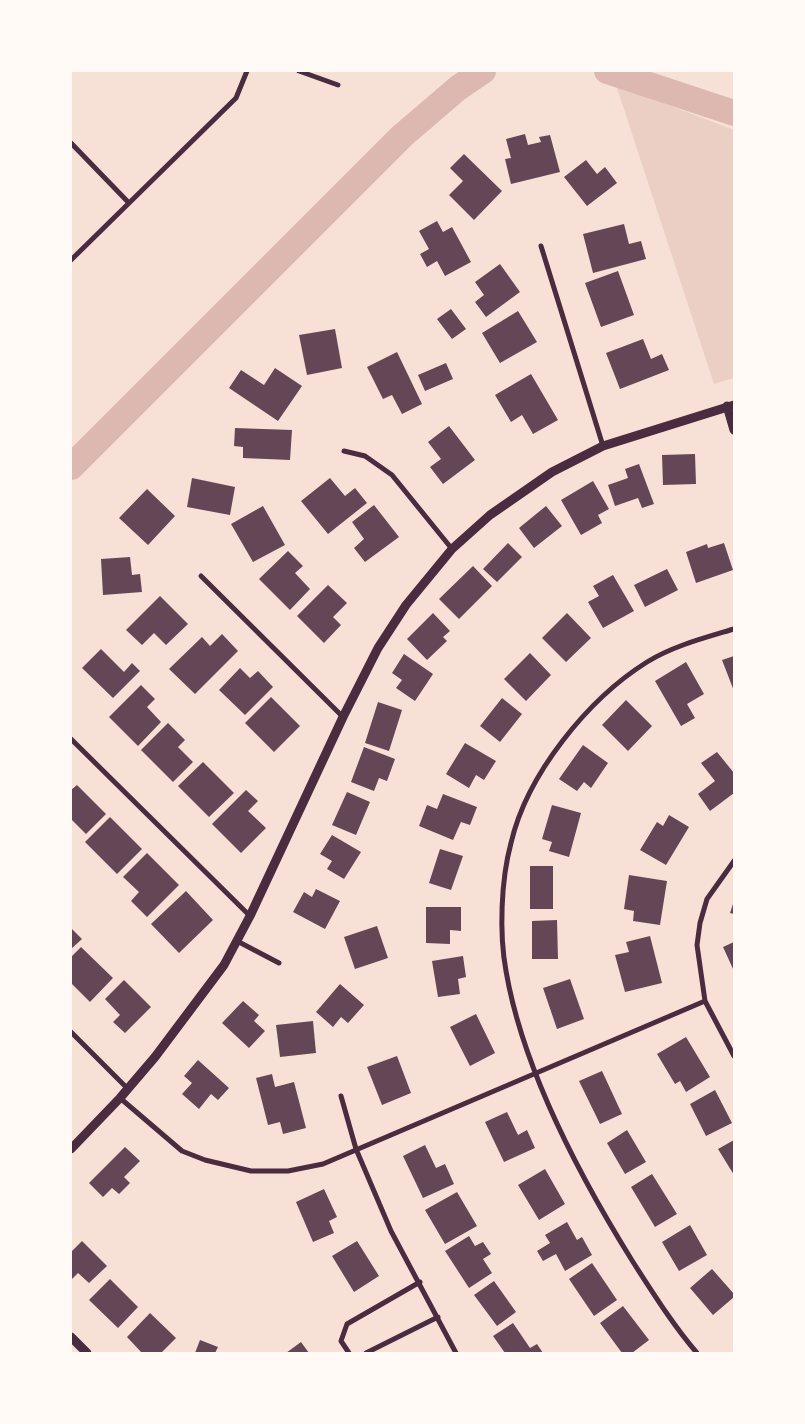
<!DOCTYPE html>
<html>
<head>
<meta charset="utf-8">
<style>
	body { margin:0 }
	#map { position:relative; width:805px; height:1424px; overflow:hidden; background:#f7e1d7; font-family:"Golos Text",sans-serif }
	canvas { display:block }
	.frame { position:absolute; inset:0; border:72px solid #fffaf5; pointer-events:none }
</style>
</head>
<body>
<div id="map">
<canvas width="805" height="1424"></canvas>
<div class="frame"></div>
</div>
<script>
const ctx = document.querySelector('canvas').getContext('2d');
ctx.lineJoin = 'round';
function fillPath(path, color) {
  ctx.fillStyle = color;
  ctx.fill(path, 'evenodd');
}
function trace(path, color, width, dash) {
  ctx.strokeStyle = color;
  ctx.lineWidth = width;
  ctx.lineCap = dash ? 'butt' : 'round';
  ctx.setLineDash(dash || []);
  ctx.stroke(path);
}
const green = new Path2D(`
	M616,85L734,130V378L714,384Z`);
const river = new Path2D(`
	M607,71L734,113
	M71,467L402,136L458,88L483,71`);
const building = new Path2D(`
	M525,134L528,145L541,142L539,137L550,135L560,172L511,184L505,159L511,158L506,139Z
	M464,154L502,191L474,220L449,195L463,181L450,168Z
	M586,160L597,174L605,167L617,183L587,206L564,177Z
	M437,221L443,232L452,227L471,262L445,276L437,261L427,267L420,254L429,249L419,231Z
	M624,224L629,244L641,241L646,259L593,273L583,234Z
	M500,264L520,292L486,317L475,302L484,295L475,282Z
	M618,271L634,315L601,327L585,283Z
	M451,309L466,329L452,339L437,319Z
	M518,311L537,342L500,363L482,333Z
	M335,329L342,368L307,375L299,335Z
	M643,339L651,359L662,354L669,370L620,389L606,353Z
	M397,352L422,404L402,414L392,395L383,399L367,367Z
	M446,363L453,379L425,391L418,375Z
	M275,368L302,386L278,421L229,388L241,370L264,385Z
	M531,374L558,420L533,434L522,415L511,422L495,395Z
	M449,426L475,460L443,484L430,467L441,459L428,442Z
	M235,428L292,430L290,460L243,458V447L234,446Z
	M695,454L696,484L663,485L662,455Z
	M639,464L654,504L642,508L638,498L615,506L608,485L628,478L625,469Z
	M192,478L235,487L230,515L187,507Z
	M330,478L345,496L355,488L367,503L328,534L301,501Z
	M593,481L609,509L598,515L602,523L581,535L561,500Z
	M147,489L175,516L148,545L119,518Z
	M374,505L399,537L365,562L354,548L364,539L352,522Z
	M263,506L285,545L253,562L231,524Z
	M546,506L562,526L534,548L519,528Z
	M508,543L522,557L497,582L483,569Z
	M724,543L733,570L696,583L686,552L707,544L708,548Z
	M288,551L303,566L295,573L310,589L290,610L259,579Z
	M130,557L132,575L140,574L142,592L103,595L101,559Z
	M473,566L492,586L459,619L439,599Z
	M667,569L678,590L645,607L634,585Z
	M613,575L634,611L603,628L588,602L599,596L593,586Z
	M328,585L347,603L333,617L341,625L324,643L297,616Z
	M160,596L188,624L166,645L154,633L142,645L126,630Z
	M433,613L450,631L443,637L447,641L427,660L407,639Z
	M567,613L591,638L566,662L542,638Z
	M222,634L238,651L195,694L169,669L202,637L210,646Z
	M101,649L124,672L132,663L140,671L113,698L82,668Z
	M530,653L551,675L526,701L504,679Z
	M404,654L433,674L415,701L396,688L402,680L392,673Z
	M734,656V691L722,660Z
	M686,662L704,694L687,704L695,718L681,726L655,681Z
	M240,668L250,678L258,671L273,687L245,715L219,690Z
	M141,685L155,699L147,707L161,722L138,746L109,717Z
	M271,697L300,726L274,752L245,723Z
	M502,698L522,714L500,742L480,726Z
	M626,700L652,726L628,751L602,725Z
	M378,702L402,710L389,751L365,743Z
	M168,723L185,740L178,747L193,762L173,782L141,750Z
	M465,743L496,761L484,780L476,775L469,788L446,774Z
	M583,745L608,763L591,788L584,782L577,791L559,779Z
	M364,747L395,759L387,781L379,778L374,791L351,782Z
	M717,752L734,773V793L710,811L698,794L715,781L701,763Z
	M203,762L234,793L209,817L178,786Z
	M77,785L106,814L86,834L71,819V790Z
	M246,790L258,801L248,811L266,828L241,853L212,824Z
	M347,792L370,802L356,835L332,825Z
	M443,794L477,807L470,825L461,822L453,840L419,826L427,805L437,809Z
	M552,805L581,813L569,857L549,851L552,842L542,839Z
	M669,815L689,827L666,865L640,850L657,822L663,826Z
	M110,817L142,849L117,874L85,842Z
	M332,835L361,852L344,879L327,869L332,861L320,854Z
	M440,849L463,856L451,890L429,883Z
	M147,853L179,885L147,917L131,901L139,892L123,877Z
	M530,866H553V909H530Z
	M629,875L667,881L660,925L633,921L634,911L624,909Z
	M316,889L340,901L325,929L293,912L304,892L312,897Z
	M186,891L213,920L179,953L151,924Z
	M734,901V914L730,913Z
	M426,907H461V931L450,930V944L426,943Z
	M557,920L558,959H532V921Z
	M377,926L388,958L355,969L344,937Z
	M71,928L82,939L71,949Z
	M650,936L662,983L625,992L615,955L629,952L626,942Z
	M734,942V971L723,947Z
	M81,947L113,978L90,1002L71,983V957Z
	M463,956L466,977L458,979L460,994L438,997L432,961Z
	M570,979L584,1019L557,1029L543,988Z
	M124,980L151,1007L125,1033L113,1022L120,1015L105,999Z
	M340,984L364,1005L348,1023L341,1017L333,1027L316,1012Z
	M243,1001L259,1015L254,1021L265,1031L249,1048L222,1023Z
	M476,1014L495,1053L470,1066L450,1027Z
	M313,1021L316,1053L280,1057L276,1025Z
	M686,1037L710,1077L686,1092L680,1081L675,1084L657,1054Z
	M397,1056L411,1093L382,1105L367,1067Z
	M198,1060L229,1088L218,1100L211,1094L199,1109L182,1094L192,1083L184,1076Z
	M602,1071L622,1114L600,1124L579,1081Z
	M272,1074L275,1087L294,1082L306,1128L283,1134L280,1122L268,1125L256,1078Z
	M715,1090L732,1123L706,1136L690,1104Z
	M507,1112L518,1135L527,1130L535,1148L504,1162L485,1122Z
	M627,1130L646,1162L625,1174L607,1143Z
	M734,1140V1175L718,1149Z
	M425,1145L436,1168L445,1164L454,1184L423,1198L403,1156Z
	M125,1147L140,1161L124,1177L130,1183L119,1194L112,1188L103,1197L89,1183Z
	M545,1169L565,1204L539,1220L518,1185Z
	M652,1174L677,1214L655,1227L631,1187Z
	M324,1189L337,1217L329,1221L334,1233L313,1242L296,1202Z
	M457,1192L477,1226L445,1244L425,1210Z
	M567,1222L577,1240L582,1237L592,1255L565,1271L556,1254L543,1261L537,1251L550,1243L545,1235Z
	M690,1225L707,1255L679,1271L662,1242Z
	M469,1236L475,1246L483,1242L491,1254L483,1259L492,1273L469,1288L445,1251Z
	M82,1241L107,1266L89,1283L78,1273L71,1280V1252Z
	M357,1241L379,1276L354,1292L332,1256Z
	M592,1263L617,1300L594,1316L569,1279Z
	M712,1269L734,1294V1297L713,1315L690,1288Z
	M110,1279L138,1307L118,1328L89,1300Z
	M494,1281L516,1312L497,1326L474,1295Z
	M623,1306L649,1340L632,1353H622L600,1323Z
	M150,1313L176,1338L161,1353H142L127,1337Z
	M513,1323L530,1348L537,1344L543,1353H505L493,1336Z
	M200,1340L218,1347L215,1353H195Z
	M301,1342L309,1353H286Z`);
const minor = new Path2D(`
	M299,71L338,85
	M71,143L129,203
	M541,246L603,446
	M71,260L236,98L247,71
	M344,451L365,456L392,475L452,549
	M201,576L343,717
	M71,739L250,916
	M734,861L707,899L700,923L697,945L705,1001L734,1056
	M237,941L279,963
	M71,1032L128,1089
	M341,1096L356,1149L391,1231L456,1353
	M120,1098L182,1151L205,1160L251,1171H288L323,1164L705,1001
	M349,1353L341,1341L347,1324L420,1282
	M366,1353L438,1317
	M697,1353C673,1325 653,1293 633,1262C580,1177 523,1070 506,971C499,933 501,880 511,843C527,774 588,699 647,662C673,646 704,638 734,629`);
const tertiary = new Path2D(`
	M727,406L734,430
	M71,1149L120,1098L155,1057L224,965L250,916L343,717L378,648L406,605L452,549L490,515L552,472L603,446L734,405
	M71,1337L87,1353`);
fillPath(green, '#ebcfc5');
trace(river, '#dcb8b0', 26);
fillPath(building, '#644757');
trace(minor, '#4a2c40', 5);
trace(tertiary, '#4a2c40', 9);
</script>
</body>
</html>
